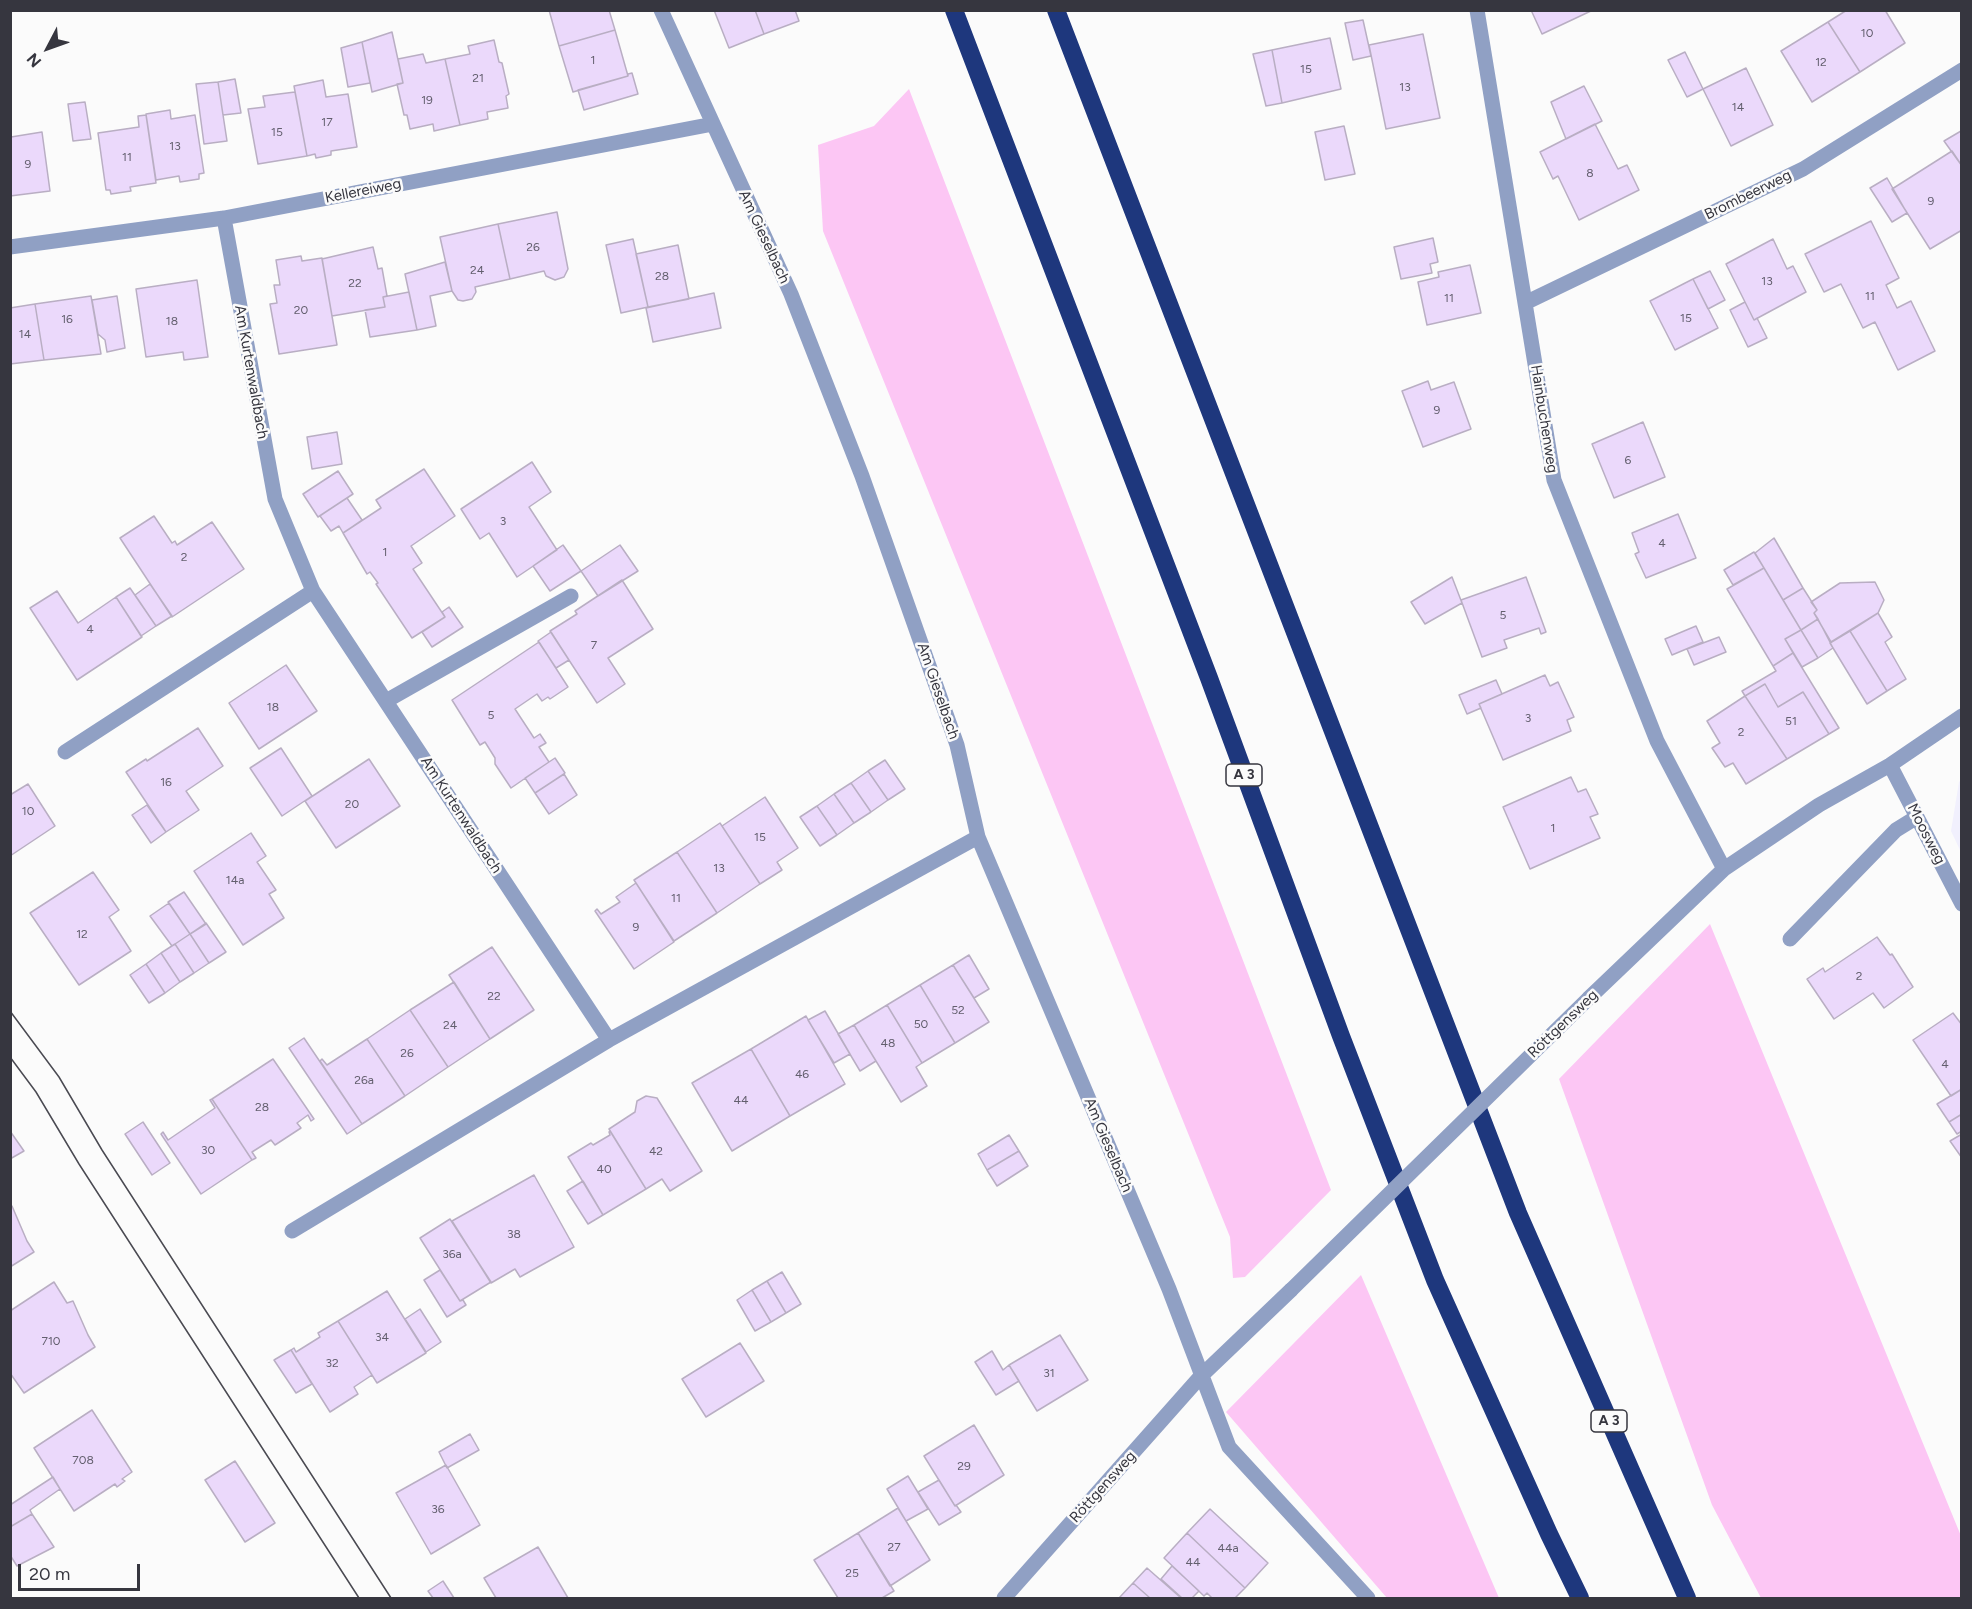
<!DOCTYPE html>
<html>
<head>
<meta charset="utf-8">
<style>
	body { margin:0 }
	#map { position:relative; width:1972px; height:1609px; overflow:hidden; background:#fbfbfb; font-family:Figtree,sans-serif }
	canvas { display:block }
	.frame { position:absolute; inset:0; border:12px solid #36363f; pointer-events:none }
	.north { position:absolute; left:18px; top:18px; width:60px; height:60px; -webkit-text-stroke:4px #fbfbfb; paint-order:stroke; rotate:229deg; font-size:16px; font-weight:700; line-height:24px; text-align:center; color:#36363f }
	.north::after { content:''; display:block; margin:auto; width:21px; height:27px; background:#36363f; clip-path:polygon(50% 0,100% 100%,50% 72%,0 100%) }
	.scale { position:absolute; left:18px; top:1564px; width:122px; height:27px; box-sizing:border-box; border:3px solid #36363f; border-top:0; padding-left:8px; font-size:18px; line-height:21px; white-space:nowrap; color:#36363f; -webkit-text-stroke:4px #fbfbfb; paint-order:stroke }
</style>
</head>
<body>
<div id="map">
<canvas width="1972" height="1609"></canvas>
<div class="frame"></div>
<div class="north">N</div>
<div class="scale">20 m</div>
</div>
<script>
const ctx = document.querySelector('canvas').getContext('2d');
ctx.lineJoin = 'round';
function fillPath(path, color) {
  ctx.fillStyle = color;
  ctx.fill(path, 'evenodd');
}
function trace(path, color, width, dash) {
  ctx.strokeStyle = color;
  ctx.lineWidth = width;
  ctx.lineCap = dash ? 'butt' : 'round';
  ctx.setLineDash(dash || []);
  ctx.stroke(path);
}
function label(font, color, halo, rows, align = 'center') {
  ctx.font = font + ' Figtree,sans-serif';
  ctx.lineWidth = 5;
  ctx.setLineDash([]);
  ctx.textBaseline = 'middle';
  ctx.strokeStyle = halo;
  ctx.fillStyle = color;
  for (const [text, x, y, turn = 0] of rows) {
    ctx.save();
    ctx.translate(x, y);
    ctx.rotate((+turn || 0) * Math.PI / 180);
    ctx.textAlign = isNaN(turn) ? turn : align;
    if (halo) ctx.strokeText(text, 0, 0);
    ctx.fillText(text, 0, 0);
    ctx.restore();
  }
}
const built = new Path2D(`
	M1961,780V852L1951,831L1959,782Z`);
const green = new Path2D(`
	M909,89L1331,1190L1245,1277L1233,1278L1230,1237L823,231L818,145L874,126Z
	M1710,924L1961,1536V1598H1761L1712,1505L1559,1079Z
	M1361,1275L1499,1598H1387L1226,1412Z`);
const building = new Path2D(`
	M549,10H609L615,30L559,46Z
	M714,10H755L764,34L729,48Z
	M755,10H795L799,21L764,34Z
	M1531,10H1593L1542,34Z
	M1847,10H1885L1905,43L1860,72L1828,22Z
	M1363,20L1371,56L1353,60L1345,23Z
	M1828,22L1860,72L1812,102L1781,51Z
	M615,30L628,76L573,92L559,46Z
	M392,32L403,83L372,92L362,42Z
	M1423,34L1440,118L1386,129L1369,45Z
	M1330,38L1341,89L1282,103L1272,50Z
	M494,40L499,62L502,63L509,94L506,96L508,108L487,112L488,119L460,125L445,59L470,54L468,46Z
	M362,42L370,83L348,87L341,48Z
	M1272,50L1282,103L1266,106L1253,54Z
	M1685,52L1703,89L1687,97L1668,60Z
	M423,54L426,63L445,59L460,125L434,131L433,124L410,129L407,115H404L397,84L403,83L398,59Z
	M1746,68L1773,125L1731,146L1703,89Z
	M632,73L638,94L584,110L578,90L628,76V74Z
	M235,79L241,113L223,115L218,82Z
	M323,80L326,97L348,94L357,147L331,151V155L316,158L315,154L307,156L294,86Z
	M218,82L227,141L204,144L196,84Z
	M1584,86L1602,121L1566,139L1551,102Z
	M295,92L307,156L258,164L248,109L265,107L263,96Z
	M85,102L91,139L73,141L68,104Z
	M170,110L171,119L195,115L204,173L199,174V179L180,182L179,176L156,180L146,114Z
	M146,115L156,183L130,187L131,191L111,194L110,190H106L98,133L139,127L138,116Z
	M1595,124L1618,169L1627,165L1639,190L1579,220L1558,176L1553,179L1540,152Z
	M1344,126L1355,174L1325,180L1315,132Z
	M1961,131L1962,132V166L1944,141Z
	M42,132L50,191L10,196V133L11,137Z
	M1952,151L1962,166V230L1930,249L1892,189Z
	M1887,178L1907,213L1892,222L1870,188Z
	M557,212L568,269L564,277L555,280L546,276L544,271L510,279L498,224Z
	M1871,221L1899,278L1886,285L1897,308L1911,301L1935,351L1898,370L1875,322L1863,328L1841,284L1824,292L1805,254Z
	M498,224L510,279L475,287L476,292L472,299L463,301L458,300L452,291L440,237Z
	M1433,238L1438,262L1430,264L1432,273L1401,279L1394,247Z
	M633,239L648,307L621,313L606,245Z
	M1773,239L1787,269L1793,266L1806,292L1754,320L1726,264Z
	M678,245L689,299L648,307L636,254Z
	M373,247L378,269L382,268L387,296L383,297L385,307L332,316L322,259Z
	M301,256L302,261L322,258L337,345L279,354L270,304L277,303L274,285H280L276,260Z
	M445,262L452,291L430,296L436,326L417,330L405,274Z
	M1470,265L1481,313L1427,325L1418,282L1439,277L1438,272Z
	M1710,271L1725,300L1708,309L1693,279Z
	M1693,279L1718,328L1675,350L1650,301Z
	M197,280L208,357L184,360L183,352L146,357L136,289Z
	M409,292L417,330L370,337L365,310L385,307L383,297Z
	M714,293L721,328L653,342L646,308Z
	M91,296L101,354L44,360L35,304Z
	M117,296L125,348L107,352L105,340L98,334L92,300Z
	M1745,302L1754,320L1757,318L1767,338L1748,347L1730,310Z
	M35,304L44,360L10,364V308Z
	M1428,381L1431,390L1454,382L1471,429L1423,447L1402,391Z
	M1643,422L1665,477L1614,498L1592,444Z
	M337,432L342,464L312,469L307,437Z
	M532,462L551,492L529,507L557,550L517,577L489,533L480,539L461,509Z
	M424,469L455,516L411,546L422,563L413,569L445,617L412,638L376,584L378,583L370,572L367,574L343,533L381,508L376,500Z
	M338,471L353,494L318,517L303,494Z
	M347,498L362,520L343,533L339,526L331,531L320,516Z
	M1678,514L1696,558L1646,578L1635,554L1639,552L1632,533Z
	M154,516L172,543L175,541L177,545L212,522L244,569L172,617L120,538Z
	M1774,538L1803,588L1783,600L1755,553Z
	M563,545L581,571L550,591L533,566Z
	M620,545L638,571L598,596L581,571Z
	M1754,552L1764,568L1733,585L1724,570Z
	M1764,568L1801,630L1785,639L1793,653L1773,666L1727,589Z
	M1452,577L1462,603L1425,624L1411,602Z
	M1526,577L1546,632L1541,634L1539,628L1504,640L1507,648L1482,657L1461,600Z
	M622,580L653,629L608,658L625,684L597,703L550,631L577,614L575,611Z
	M1875,582L1884,600L1878,613L1831,642L1814,613L1817,610L1811,602L1840,583Z
	M150,584L172,616L156,626L135,595Z
	M130,588L156,626L141,636L116,597Z
	M1803,588L1817,610L1814,613L1818,619L1801,630L1783,600Z
	M57,591L78,623L116,597L142,637L77,680L30,608Z
	M449,607L463,627L432,647L422,632L445,617L442,612Z
	M1878,613L1892,637L1885,642L1906,679L1887,691L1850,631Z
	M1818,619L1833,648L1818,658L1801,630Z
	M1696,626L1703,642L1672,655L1665,639Z
	M1801,630L1818,658L1802,667L1785,639Z
	M1850,631L1887,691L1867,704L1830,643Z
	M551,632L569,660L556,668L538,641Z
	M1719,637L1726,652L1694,665L1687,649Z
	M539,642L568,687L550,699L548,697L542,701L537,694L515,709L534,738L540,734L546,743L539,747L549,762L511,788L495,764V758L485,742L480,745L452,700Z
	M1793,653L1839,728L1829,734L1803,692L1778,707L1765,684L1745,696L1742,691L1776,671L1773,666Z
	M286,665L317,711L259,749L229,703Z
	M1545,675L1550,686L1558,682L1574,717L1567,720L1571,731L1503,760L1479,704Z
	M1496,680L1502,694L1479,704L1481,708L1467,714L1459,695Z
	M1765,684L1778,707L1803,692L1829,734L1787,759L1745,696Z
	M1745,696L1787,759L1746,784L1733,763L1725,767L1712,748L1720,743L1707,721Z
	M198,728L223,766L186,791L199,810L166,832L126,772L146,759L147,761Z
	M281,748L312,796L282,816L250,768Z
	M555,758L565,773L535,793L525,778Z
	M369,759L400,806L336,848L305,801Z
	M885,760L905,789L888,800L868,771Z
	M868,771L888,800L871,812L851,783Z
	M564,774L577,795L549,814L535,793Z
	M1571,777L1578,792L1586,789L1598,814L1590,817L1600,838L1530,869L1503,807Z
	M851,783L871,812L854,823L834,794Z
	M28,784L55,826L10,856V795Z
	M834,794L854,823L837,835L817,806Z
	M765,797L798,848L777,862L782,870L760,884L722,826Z
	M147,805L166,832L151,843L132,815Z
	M817,806L837,835L820,846L800,817Z
	M720,823L760,884L717,913L677,852Z
	M251,833L266,856L257,862L276,890L269,894L284,918L243,945L194,871Z
	M677,852L717,913L674,941L634,880Z
	M93,872L119,910L109,917L131,951L79,985L30,913Z
	M636,883L674,942L634,969L595,911L597,909L601,914L620,902L616,897Z
	M184,892L206,924L190,934L168,902Z
	M169,903L190,934L172,946L150,916Z
	M206,923L226,952L209,963L190,934Z
	M190,934L209,963L194,973L175,944Z
	M1877,937L1890,955L1892,954L1913,987L1884,1008L1873,993L1834,1019L1807,979L1823,968L1825,972Z
	M175,944L194,973L180,982L161,953Z
	M492,947L534,1010L490,1039L449,975Z
	M161,953L180,982L165,993L146,964Z
	M969,955L989,989L974,998L953,965Z
	M146,964L165,993L149,1003L130,975Z
	M953,965L989,1022L955,1043L920,985Z
	M454,982L490,1039L448,1067L410,1010Z
	M920,985L955,1043L922,1063L887,1005Z
	M887,1005L922,1063L916,1067L927,1086L901,1102L854,1025Z
	M410,1010L448,1067L405,1096L367,1039Z
	M825,1011L850,1054L834,1063L808,1020Z
	M1953,1013L1962,1025V1089L1951,1096L1913,1040Z
	M806,1016L845,1084L790,1116L751,1049Z
	M854,1025L876,1061L860,1071L838,1034Z
	M304,1038L362,1124L347,1134L289,1048Z
	M367,1039L405,1096L362,1124L320,1061L322,1059L327,1065Z
	M751,1049L790,1116L732,1151L692,1083Z
	M273,1059L314,1119L311,1121L308,1115L297,1123L301,1128L275,1145L271,1140L252,1152L256,1158L252,1160L212,1099Z
	M1962,1089V1114L1949,1122L1937,1104Z
	M646,1096L657,1098L702,1171L670,1191L662,1179L646,1189L609,1129L635,1112L637,1101Z
	M212,1099L252,1160L201,1194L161,1134L163,1132L168,1140L215,1108L210,1100Z
	M1962,1114V1131L1957,1134L1949,1122Z
	M143,1122L170,1163L152,1175L125,1134Z
	M10,1131L24,1151L10,1159Z
	M610,1131L646,1189L603,1215L568,1157L591,1143L593,1145L610,1135L609,1132Z
	M1962,1134V1158L1950,1141Z
	M1009,1135L1019,1151L987,1170L978,1154Z
	M1019,1151L1028,1166L997,1186L987,1170Z
	M534,1175L574,1247L520,1277L515,1269L491,1283L452,1221Z
	M583,1181L603,1215L588,1224L567,1191Z
	M12,1206L27,1241L34,1252L10,1267V1207Z
	M450,1219L491,1282L460,1301L420,1238Z
	M440,1270L460,1301L463,1300L466,1305L447,1317L424,1280Z
	M782,1272L801,1304L786,1313L767,1281Z
	M767,1281L786,1313L771,1322L752,1290Z
	M54,1282L67,1303L73,1301L88,1335L95,1347L24,1393L10,1373V1311Z
	M752,1290L771,1322L755,1331L737,1300Z
	M387,1291L426,1353L377,1383L338,1321Z
	M420,1309L441,1342L426,1352L405,1319Z
	M338,1321L372,1375L354,1387L358,1394L330,1412L291,1350L294,1348L296,1352L320,1337L318,1333Z
	M1060,1335L1088,1380L1037,1411L1009,1365Z
	M740,1343L764,1381L706,1417L682,1379Z
	M291,1350L312,1384L296,1393L274,1360Z
	M992,1351L1003,1370L1009,1365L1019,1381L996,1395L975,1362Z
	M92,1410L132,1472L122,1479L125,1481L117,1487L115,1484L74,1511L34,1448Z
	M974,1425L1004,1475L955,1506L924,1456Z
	M470,1434L479,1450L447,1468L439,1452Z
	M235,1461L275,1523L245,1542L205,1480Z
	M446,1465L480,1525L431,1554L396,1493Z
	M908,1476L928,1509L906,1521L887,1489Z
	M53,1477L60,1489L30,1510L32,1514L10,1527V1505Z
	M939,1480L955,1506L956,1505L961,1512L939,1525L918,1492Z
	M898,1508L930,1560L890,1586L858,1533Z
	M1210,1509L1268,1563L1245,1588L1187,1533Z
	M32,1514L54,1547L17,1566L10,1555V1527Z
	M858,1533L894,1591L882,1598H838L814,1560Z
	M1187,1533L1245,1588L1235,1598H1212L1207,1593L1204,1596L1164,1558Z
	M538,1547L568,1598H496L484,1578Z
	M1172,1566L1199,1591L1192,1598H1182L1161,1579Z
	M1147,1568L1181,1598H1150L1133,1583Z
	M443,1581L454,1598H433L428,1591Z
	M1133,1583L1150,1598H1119Z`);
const minor = new Path2D(`
	M661,10L791,294L862,476L957,745L978,837L1169,1289L1229,1447L1368,1598
	M1477,10L1554,480L1657,741L1724,869
	M224,218L275,499L313,591
	M10,247L224,218L713,124
	M1525,303L1803,169L1962,70
	M386,701L571,596
	M65,752L313,591L609,1040
	M1890,765L1962,904
	M1790,939L1896,830L1917,817
	M1589,998L1724,869L1819,805L1890,765L1962,716
	M292,1231L609,1040L978,837
	M1004,1598L1201,1376L1291,1290`);
const highway = new Path2D(`
	M954,10L1209,678L1341,1036L1435,1280L1549,1534L1580,1598
	M1056,10L1518,1213L1687,1598`);
const tram = new Path2D(`
	M10,1011L59,1077L102,1150L391,1598
	M10,1057L36,1092L79,1164L359,1598`);
const minorBridge = new Path2D(`
	M1291,1290L1589,998`);
const numberNames = [
	["10",1867,33],
	["1",593,60],
	["12",1821,62],
	["15",1306,69],
	["21",478,78],
	["13",1405,87],
	["19",427,100],
	["14",1738,107],
	["17",327,122],
	["15",277,132],
	["13",175,146],
	["11",127,157],
	["9",28,164],
	["8",1590,173],
	["9",1931,201],
	["26",533,247],
	["24",477,270],
	["28",662,276],
	["13",1767,281],
	["22",355,283],
	["11",1870,296],
	["11",1449,298],
	["20",301,310],
	["15",1686,318],
	["16",67,319],
	["18",172,321],
	["14",25,334],
	["9",1437,410],
	["6",1628,460],
	["3",503,521],
	["4",1662,543],
	["1",385,552],
	["2",184,557],
	["5",1503,615],
	["4",90,629],
	["7",594,645],
	["18",273,707],
	["5",491,715],
	["3",1528,718],
	["51",1791,721],
	["2",1741,732],
	["16",166,782],
	["20",352,804],
	["10",28,811],
	["1",1553,828],
	["15",760,837],
	["13",719,868],
	["14a",235,880],
	["11",676,898],
	["9",636,927],
	["12",82,934],
	["2",1859,976],
	["22",494,996],
	["52",958,1010],
	["50",921,1024],
	["24",450,1025],
	["48",888,1043],
	["26",407,1053],
	["4",1945,1064],
	["46",802,1074],
	["26a",364,1080],
	["44",741,1100],
	["28",262,1107],
	["30",208,1150],
	["42",656,1151],
	["40",604,1169],
	["38",514,1234],
	["36a",452,1254],
	["34",382,1337],
	["710",51,1341],
	["32",332,1363],
	["31",1049,1373],
	["708",83,1460],
	["29",964,1466],
	["36",438,1509],
	["27",894,1547],
	["44a",1228,1548],
	["44",1193,1562],
	["25",852,1573]
];
const shields = [
	[1244,775,36],
	[1609,1421,36]
];
const shieldNames = [
	["A 3",1244,775],
	["A 3",1609,1421]
];
const streetNames = [
	["Kellereiweg",363,191,-11],
	["Brombeerweg",1748,195,-26],
	["Am Gieselbach",764,237,65],
	["Am Kurtenwaldbach",251,372,80],
	["Hainbuchenweg",1544,419,81],
	["Am Gieselbach",938,691,71],
	["Am Kurtenwaldbach",461,815,57],
	["Moosweg",1926,834,63],
	["Röttgensweg",1563,1024,-44],
	["Am Gieselbach",1108,1145,67],
	["Röttgensweg",1103,1487,-48]
];
fillPath(built, '#f1f0fd');
fillPath(green, '#fcc6f4');
fillPath(building, '#ebd9fb');
trace(building, '#b9aec3', 1.5);
trace(minor, '#90a0c4', 15);
trace(highway, '#1e377d', 18);
trace(tram, '#4a4a52', 1.5);
trace(minorBridge, '#90a0c4', 15);
label('12px', '#635f6e', null, numberNames);
for (const [x, y, w] of shields) {
  const box = new Path2D();
  box.roundRect(x - w / 2, y - 11, w, 22, 4.5);
  ctx.fillStyle = '#fbfbfb';
  ctx.fill(box);
  trace(box, '#36363f', 1.5);
}
label('bold 14px', '#36363f', null, shieldNames);
label('15px', '#36363f', '#fbfbfb', streetNames);
</script>
</body>
</html>
